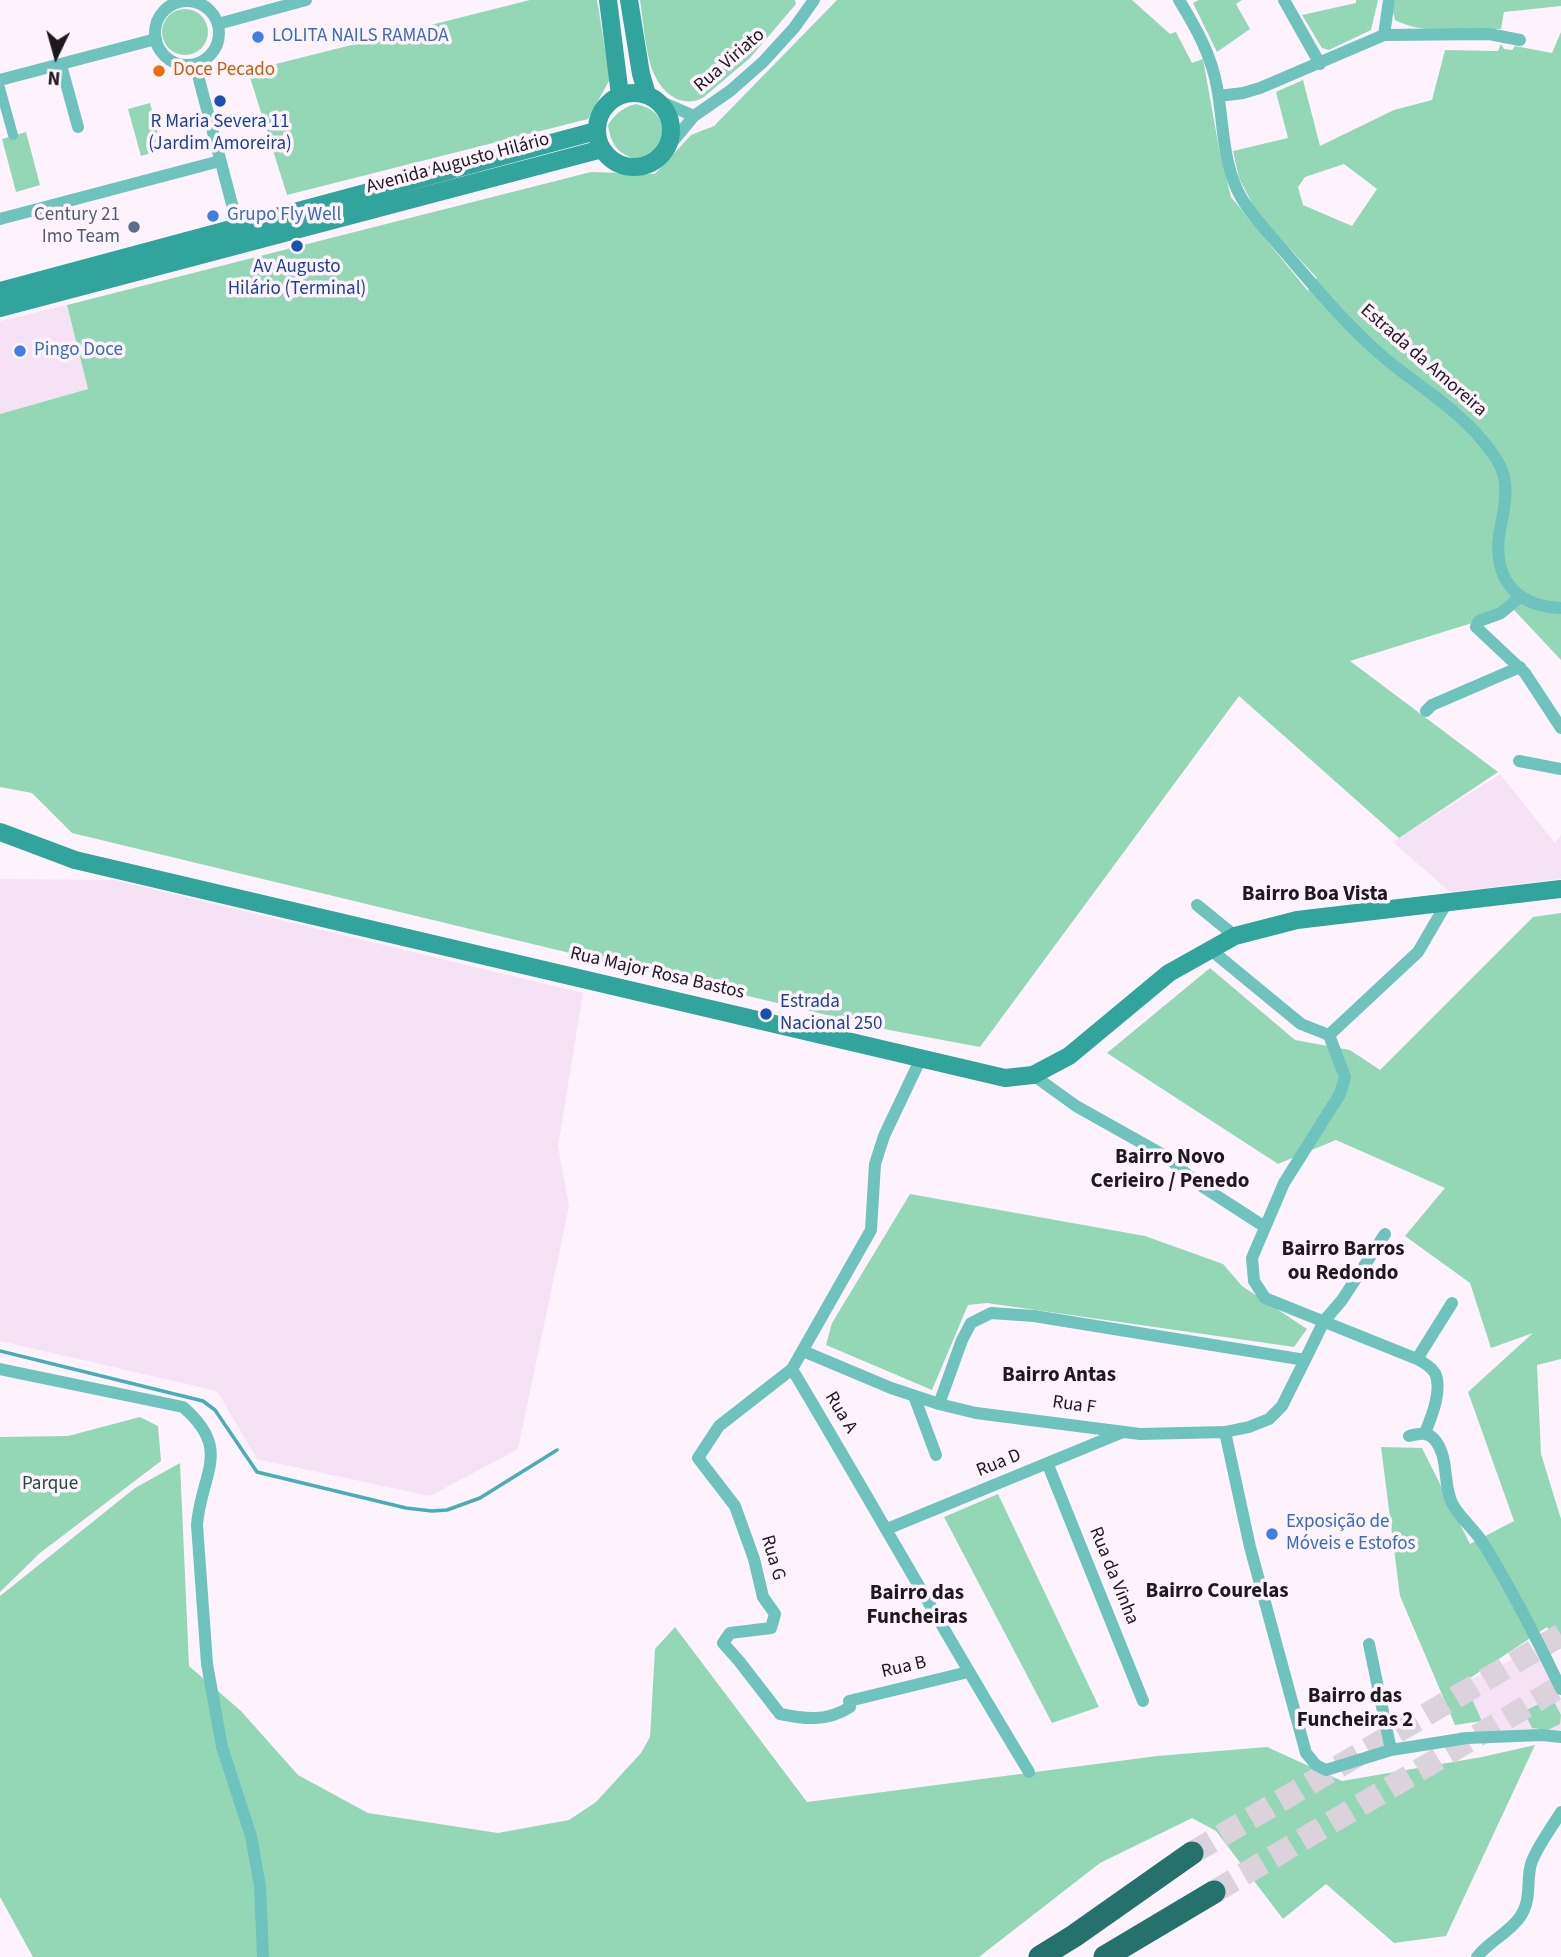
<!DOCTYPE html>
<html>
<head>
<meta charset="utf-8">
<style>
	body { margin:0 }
	#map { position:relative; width:1561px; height:1957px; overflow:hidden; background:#fef3fd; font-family:"Source Sans 3",sans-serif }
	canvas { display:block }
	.north { position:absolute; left:21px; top:21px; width:70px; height:70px; -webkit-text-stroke:5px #fef3fd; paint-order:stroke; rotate:185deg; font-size:19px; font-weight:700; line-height:28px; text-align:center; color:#1e191e }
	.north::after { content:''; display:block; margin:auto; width:24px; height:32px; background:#1e191e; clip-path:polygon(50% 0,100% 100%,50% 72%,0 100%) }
</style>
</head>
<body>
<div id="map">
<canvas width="1561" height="1957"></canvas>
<div class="north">N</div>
</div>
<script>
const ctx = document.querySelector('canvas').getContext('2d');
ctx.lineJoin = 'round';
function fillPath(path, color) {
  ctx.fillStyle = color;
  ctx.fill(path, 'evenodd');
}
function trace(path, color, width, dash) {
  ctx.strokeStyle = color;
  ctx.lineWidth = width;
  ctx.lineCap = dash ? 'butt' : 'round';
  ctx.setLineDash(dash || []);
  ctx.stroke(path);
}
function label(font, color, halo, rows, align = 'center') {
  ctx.font = font + ' "Source Sans 3",sans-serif';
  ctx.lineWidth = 7;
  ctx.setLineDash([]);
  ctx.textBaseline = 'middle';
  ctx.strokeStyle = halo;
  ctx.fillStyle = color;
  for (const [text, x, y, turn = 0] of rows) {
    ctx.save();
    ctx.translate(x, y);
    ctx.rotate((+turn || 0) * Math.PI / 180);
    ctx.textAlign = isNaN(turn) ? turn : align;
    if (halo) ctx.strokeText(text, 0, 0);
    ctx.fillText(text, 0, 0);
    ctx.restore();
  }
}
const built = new Path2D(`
	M67,305L88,389L0,414V321Z
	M1500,774L1555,843L1561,835V879L1450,892L1393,842Z
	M0,879L115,880L583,993L558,1146L569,1206L518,1449L430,1496L257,1459L217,1391L0,1341Z
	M1533,1649L1537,1652L1561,1701V1731L1488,1734L1464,1683Z`);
const green = new Path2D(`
	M530,0H597L610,79L588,119L287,195L248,71Z
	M640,0H795L796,4L750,58L704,97C684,109 664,95 655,76C646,59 643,20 640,0Z
	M837,0H1132L1170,34L1176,32L1192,63L1203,59L1220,154L1231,197L1308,291L1317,278L1257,213L1239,178L1233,151L1288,138L1276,92L1303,80L1320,146L1394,110L1432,100L1445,50L1498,51L1501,44L1504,49L1512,50L1515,46L1552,53L1561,32V660L1514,610L1350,661L1498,772L1399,838L1239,696L980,1047L889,1030L72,833L32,793L0,787V414L88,389L67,305L591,172L655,174L691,135L714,126ZM1344,164L1377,189L1352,226L1303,205L1298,187L1305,177Z
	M1199,0H1242L1236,4L1250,29L1217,52L1193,3Z
	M1356,0H1378L1371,30L1329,50L1322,48L1302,15L1356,3Z
	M1395,0H1561V6L1504,12L1501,29C1470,29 1421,35 1395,20L1393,12Z
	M162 32a23 23 0 1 1 46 0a23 23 0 1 1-46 0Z
	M150,103L162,150L141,156L128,109Z
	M636,104C660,110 666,122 660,146L640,160C620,156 611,146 608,125C615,114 623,107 636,104Z
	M26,132L40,185L16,192L2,139Z
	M1561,913V1359L1537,1365L1541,1454L1561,1519V1649L1547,1627L1464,1682L1482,1721L1455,1725L1400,1596L1381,1447L1422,1448L1470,1544L1514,1521L1468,1392L1533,1333L1491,1348L1470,1283L1405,1236L1445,1188L1336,1140L1278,1164L1107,1053L1210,968L1295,1040L1350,1050L1380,1070L1533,917Z
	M910,1194L1145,1236L1223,1264L1242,1286L1307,1329L1294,1347L987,1303L968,1305L932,1390L826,1345L832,1323Z
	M140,1417L158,1426L161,1461L40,1553L0,1592V1437L68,1436Z
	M180,1463L189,1666L241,1711L298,1775L368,1813L498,1833L569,1820L596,1802L641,1753L650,1737L655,1649L675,1627L807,1802L1157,1756L1267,1747L1342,1781L1482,1757L1535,1745L1446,1936L1394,1943L1326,1884L1283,1919L1216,1831L1192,1818L1100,1863L979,1957H33L0,1897V1596L135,1488Z
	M998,1494L1099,1707L1052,1723L944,1517Z
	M1552,1698L1561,1715L1560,1724L1548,1730L1532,1728L1524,1711Z`);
const stream = new Path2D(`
	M0,1351L203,1401L215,1410L257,1472L406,1508L432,1511L447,1510L480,1498L557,1450`);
const motorwayTunnel = new Path2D(`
	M1192,1853L1561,1635
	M1214,1892L1561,1686`);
const pedestrian = new Path2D(`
	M0,88L13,135`);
const minor = new Path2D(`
	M1179,0C1196,28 1211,54 1217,87C1224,125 1222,165 1242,199C1255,220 1273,238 1289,257C1319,292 1351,330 1387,360C1424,390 1460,410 1490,450C1498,460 1504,471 1505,483C1507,501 1502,518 1499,536C1494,580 1516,606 1561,608
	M1284,0L1320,64
	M155 33a32 32 0 1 1 64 0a32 32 0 1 1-64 0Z
	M218,24L306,0
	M1384,35L1389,0
	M195,64L238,227
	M61,65L78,127
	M0,80L156,39
	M1219,96L1243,93L1260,88L1384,35L1489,34L1520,40
	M659,101L694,116
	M665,151L694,116L730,91L763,62L794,28L814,0
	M0,219L220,161
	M1520,597L1501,613L1479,621L1476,627L1525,673L1561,728
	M1426,711L1432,705L1520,667
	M1519,761L1561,769
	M1197,905L1235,936
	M1211,950L1301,1024L1329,1035
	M921,1058L884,1136L875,1164L871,1230L792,1369C872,1503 948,1639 1029,1772
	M1033,1075L1076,1106L1167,1157L1197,1183L1265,1227
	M803,1351L891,1388L939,1404L976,1413L1140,1434L1225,1432L1249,1427L1269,1419L1282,1406L1305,1360
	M1417,1359L1452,1303
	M0,1369L183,1407C233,1450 201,1473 197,1525L207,1664L222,1747L251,1836L260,1886L263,1957
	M792,1369L719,1426L698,1458L735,1506L754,1559L763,1597L775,1614L771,1628L730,1633L723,1643L739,1661L780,1714C805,1719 827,1722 850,1707L849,1701L968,1672
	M914,1396L936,1455
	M939,1404L962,1340L971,1323L991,1313L1034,1316L1305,1360L1324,1321L1342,1300L1385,1234
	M1225,1432L1250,1547L1306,1753L1316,1765L1326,1770L1391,1750L1467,1738L1542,1735L1561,1737
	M1425,1433C1431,1418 1443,1390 1435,1373C1431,1367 1423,1362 1417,1359L1265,1298L1254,1281L1252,1258L1284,1183L1340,1094L1345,1077L1329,1035L1418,952L1446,904
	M1409,1436C1418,1434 1427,1431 1434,1439C1450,1457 1442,1485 1453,1505C1461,1519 1474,1529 1483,1543C1512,1590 1537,1639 1561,1689
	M1048,1465L1143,1701
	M887,1529L1123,1432
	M1369,1644L1391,1750
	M1477,1957C1489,1941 1508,1934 1520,1917C1532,1900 1526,1882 1531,1864C1536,1848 1552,1827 1561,1812`);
const secondary = new Path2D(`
	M608,0L620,95
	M629,0L641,74L647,94
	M597 130a37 37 0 1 1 74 0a37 37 0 1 1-74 0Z
	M0,291L596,131
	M0,308L602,149
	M0,832L75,860L1005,1078L1033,1075L1069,1056L1169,973L1235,936L1297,920L1561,889`);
const motorway = new Path2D(`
	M1040,1957L1074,1936L1192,1853
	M1105,1957L1214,1892`);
const markers = [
	[258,37,7,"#3f7fe0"],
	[159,71,7,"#e8710a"],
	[220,101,7,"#1a4fb4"],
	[213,216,7,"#3f7fe0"],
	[134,227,7,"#5c6f8a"],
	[297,246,7,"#1a4fb4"],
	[20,351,7,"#3f7fe0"],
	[766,1014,7,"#1a4fb4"],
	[1272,1534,7,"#3f7fe0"]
];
const shopNames = [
	["LOLITA NAILS RAMADA",272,37],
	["Grupo Fly Well",227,216],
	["Pingo Doce",34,351],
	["Exposição de",1286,1523],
	["Móveis e Estofos",1286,1545]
];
const streetNames = [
	["Rua Viriato",730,61,-41],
	["Avenida Augusto Hilário",458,164,-15],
	["Estrada da Amoreira",1423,361,41],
	["Rua Major Rosa Bastos",657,974,13],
	["Rua F",1074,1406,8],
	["Rua A",840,1413,59],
	["Rua D",999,1464,-22],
	["Rua G",772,1558,74],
	["Rua da Vinha",1113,1576,68],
	["Rua B",904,1668,-13]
];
const foodNames = [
	["Doce Pecado",173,71]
];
const transitNames = [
	["R Maria Severa 11",220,123],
	["(Jardim Amoreira)",220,145],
	["Av Augusto",297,268],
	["Hilário (Terminal)",297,290],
	["Estrada",780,1003,"left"],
	["Nacional 250",780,1025,"left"]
];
const serviceNames = [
	["Century 21",120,216],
	["Imo Team",120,238]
];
const parkNames = [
	["Parque",50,1485]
];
const neighbourhoodNames = [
	["Bairro Boa Vista",1315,895],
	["Bairro Novo",1170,1158],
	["Cerieiro / Penedo",1170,1182],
	["Bairro Barros",1343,1250],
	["ou Redondo",1343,1274],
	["Bairro Antas",1059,1376],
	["Bairro Courelas",1217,1592],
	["Bairro das",917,1594],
	["Funcheiras",917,1618],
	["Bairro das",1355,1697],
	["Funcheiras 2",1355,1721]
];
fillPath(built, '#f6e2f5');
fillPath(green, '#94d7b6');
trace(stream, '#47adb9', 3.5);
trace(motorwayTunnel, '#dcd2dc', 23, [23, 11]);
trace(pedestrian, '#6ec3bc', 10);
trace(minor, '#6ec3bc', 12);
trace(secondary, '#30a49d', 18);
trace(motorway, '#25726d', 23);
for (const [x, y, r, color] of markers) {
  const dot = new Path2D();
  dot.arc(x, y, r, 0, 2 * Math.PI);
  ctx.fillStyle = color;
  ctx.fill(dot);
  trace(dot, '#fef3fd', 2.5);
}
label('19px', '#366cbe', '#fef3fd', shopNames, 'left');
label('19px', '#1e191e', '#fef3fd', streetNames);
label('19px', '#c56008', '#fef3fd', foodNames, 'left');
label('19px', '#164399', '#fef3fd', transitNames);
label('19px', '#4e5e75', '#fef3fd', serviceNames, 'right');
label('19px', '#1f4d39', '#fef3fd', parkNames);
label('bold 21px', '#1e191e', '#fef3fd', neighbourhoodNames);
</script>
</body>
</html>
